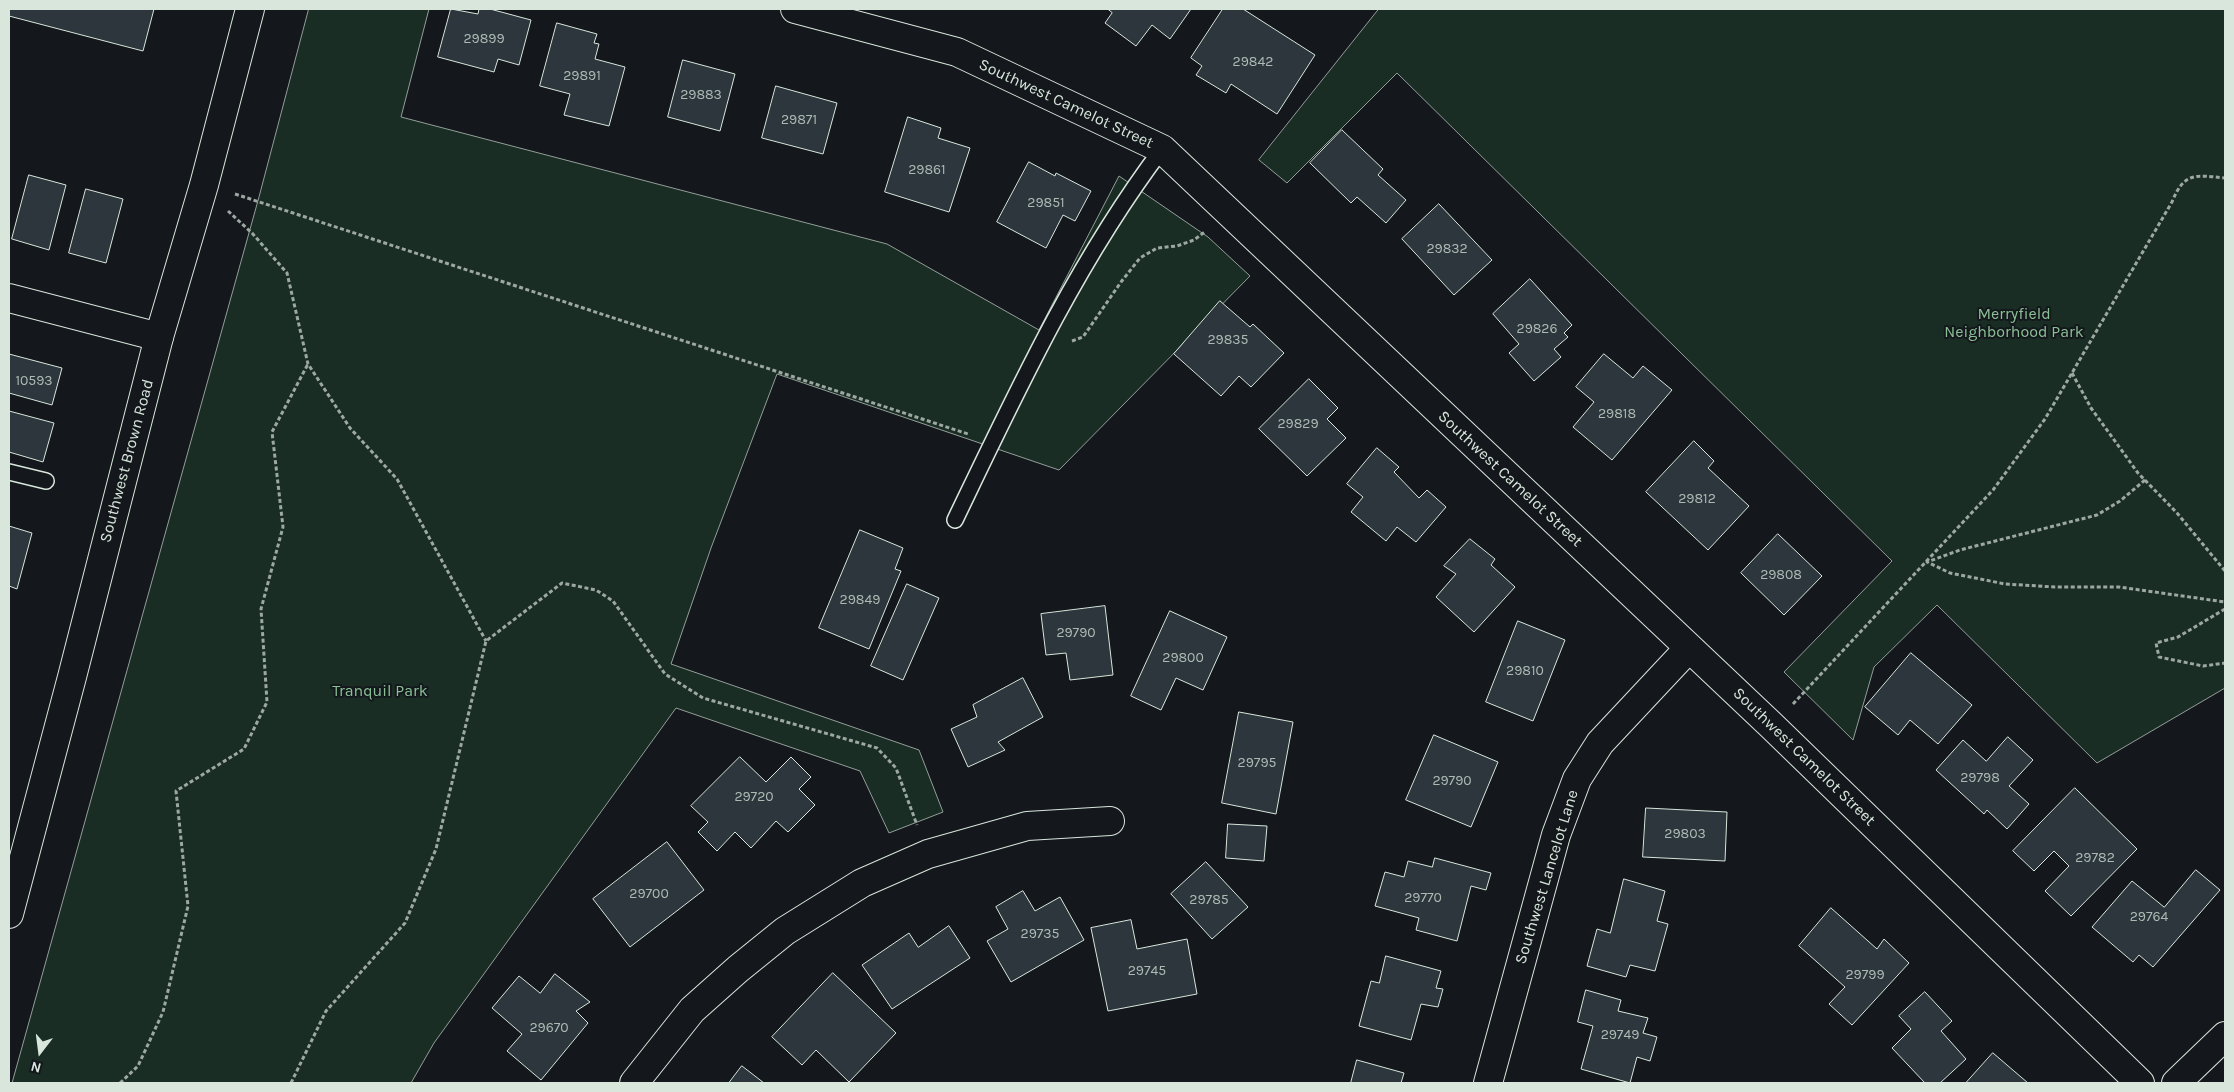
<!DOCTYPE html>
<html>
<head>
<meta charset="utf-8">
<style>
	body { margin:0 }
	#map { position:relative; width:2234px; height:1092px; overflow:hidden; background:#14181c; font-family:Karla,sans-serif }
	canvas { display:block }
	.frame { position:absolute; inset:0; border:10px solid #d8e6dc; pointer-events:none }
	.north { position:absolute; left:15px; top:1027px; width:50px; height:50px; -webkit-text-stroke:4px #14181c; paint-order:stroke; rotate:195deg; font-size:14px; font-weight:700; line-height:20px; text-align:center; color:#d8e6dc }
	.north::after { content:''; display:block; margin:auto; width:18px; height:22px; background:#d8e6dc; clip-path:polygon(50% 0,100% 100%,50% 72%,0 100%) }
</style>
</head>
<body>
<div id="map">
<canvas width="2234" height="1092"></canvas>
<div class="frame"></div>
<div class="north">N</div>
</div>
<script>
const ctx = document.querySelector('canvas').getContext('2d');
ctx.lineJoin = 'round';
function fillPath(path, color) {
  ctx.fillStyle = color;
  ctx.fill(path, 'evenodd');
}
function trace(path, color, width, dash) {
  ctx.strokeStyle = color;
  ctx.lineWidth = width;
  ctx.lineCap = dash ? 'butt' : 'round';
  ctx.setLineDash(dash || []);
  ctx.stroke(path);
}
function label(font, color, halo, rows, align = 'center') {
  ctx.font = font + ' Karla,sans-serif';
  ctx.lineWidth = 4;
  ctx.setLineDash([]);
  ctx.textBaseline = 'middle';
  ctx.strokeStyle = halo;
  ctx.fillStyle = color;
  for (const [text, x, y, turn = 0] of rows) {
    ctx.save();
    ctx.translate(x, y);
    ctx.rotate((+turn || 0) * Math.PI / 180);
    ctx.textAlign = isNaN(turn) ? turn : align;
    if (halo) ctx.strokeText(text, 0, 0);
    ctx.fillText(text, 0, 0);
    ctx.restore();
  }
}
const green = new Path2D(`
	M309,9H429L401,117L887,244L1039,330L1119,176L1208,237L1250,276L1059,470L777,374L711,548L671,664L919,750L943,812L889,833L860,771L676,708L434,1043L411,1083H12L259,197Z
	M1379,9H2225V688L2097,763L1937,605L1874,667L1853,740L1784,672L1892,561L1397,73L1287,183L1259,160Z`);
const building = new Path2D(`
	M9,9H154L143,51L9,16Z
	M451,9L478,14L479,9H490L531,20L519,65L498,59L494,72L438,57Z
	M1108,9H1191L1170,39L1152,25L1136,46L1105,23L1112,13Z
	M1223,9H1243L1315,55L1277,114L1231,84L1226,93L1196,75L1202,66L1191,58Z
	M557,23L597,34L594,43L599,44L595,59L625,67L609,126L564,115L570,94L540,86Z
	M683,60L735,74L720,131L668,117Z
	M776,86L837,103L823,154L762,138Z
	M908,117L941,128L938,138L970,148L949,212L885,192Z
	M1342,130L1383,169L1378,175L1406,200L1386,223L1357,197L1351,203L1310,163Z
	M1029,162L1055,176L1056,173L1091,191L1075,221L1063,215L1046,248L997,222Z
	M29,175L66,185L49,250L12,239Z
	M86,189L123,199L106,263L69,253Z
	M1439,204L1492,260L1454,295L1402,239Z
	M1530,279L1572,325L1564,333L1568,337L1554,349L1561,357L1534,381L1509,353L1519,344L1493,314Z
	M1220,301L1250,327L1253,324L1284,353L1251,387L1239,376L1221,396L1174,354Z
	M9,354L62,368L52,405L9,393Z
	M1604,354L1633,378L1643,366L1672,390L1612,460L1573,427L1594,402L1576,387Z
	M1309,379L1338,408L1327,419L1346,438L1307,476L1259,429Z
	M9,411L54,423L43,462L9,452Z
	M1694,441L1714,461L1708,468L1749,506L1708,550L1646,492Z
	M1377,448L1399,467L1394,472L1419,498L1427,490L1446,507L1416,542L1397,527L1386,541L1351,512L1363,497L1347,484Z
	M9,526L32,533L17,589L9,586Z
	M860,530L903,548L895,569L901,571L869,649L819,628Z
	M1778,534L1822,576L1784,615L1741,573Z
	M1470,539L1495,559L1491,565L1515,587L1474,632L1436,597L1456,574L1444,566Z
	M907,584L939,598L903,680L871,666Z
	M1105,606L1113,675L1070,680L1066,653L1046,655L1041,614Z
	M1170,611L1227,637L1203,690L1176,678L1161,710L1131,696Z
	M1518,621L1565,640L1533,721L1486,702Z
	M1911,653L1972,705L1938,744L1910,720L1898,735L1865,707Z
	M1023,678L1043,717L998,742L1005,750L968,767L951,729L977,717L973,705Z
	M1239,712L1293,722L1276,814L1222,803Z
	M1434,735L1498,762L1471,827L1406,800Z
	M2008,737L2033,760L2009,786L2029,804L2007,829L1987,810L1984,814L1936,770L1963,740L1986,761Z
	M740,757L766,782L791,757L811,777L799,789L815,805L788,832L776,821L751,848L735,832L717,851L698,832L708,822L691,806Z
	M2075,788L2137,849L2071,916L2045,891L2069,866L2054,851L2034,871L2013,851Z
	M1646,808L1727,812L1725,861L1643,857Z
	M1228,824L1267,826L1264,861L1226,858Z
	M667,842L704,890L630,947L593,899Z
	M1435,858L1491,873L1486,890L1471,886L1457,941L1416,930L1419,918L1375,906L1385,872L1404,877L1408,861L1432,867Z
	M1206,862L1248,907L1212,939L1171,894Z
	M2196,870L2220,890L2153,967L2139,955L2133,962L2092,927L2132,881L2164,907Z
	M1624,879L1665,891L1657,921L1668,924L1655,971L1630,965L1626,977L1587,966L1597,929L1610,933Z
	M1023,891L1035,911L1060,897L1084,940L1011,982L987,941L1008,929L996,907Z
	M1831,908L1877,949L1884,939L1909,963L1852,1025L1829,1004L1845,987L1799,946Z
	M1131,920L1137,949L1187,939L1197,994L1108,1011L1091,928Z
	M949,926L970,958L892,1009L862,965L909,933L918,947Z
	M1386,956L1441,971L1436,988L1443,989L1438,1007L1421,1004L1411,1040L1359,1026L1371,981L1379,983Z
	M833,973L896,1033L849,1082L816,1050L802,1065L772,1037Z
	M555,974L590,1002L576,1011L588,1023L541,1080L507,1051L522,1034L492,1008L519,976L540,993Z
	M1586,990L1621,1000L1618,1011L1648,1018L1643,1033L1657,1037L1650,1061L1637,1057L1630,1083L1581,1069L1593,1026L1578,1022Z
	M1925,992L1952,1021L1941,1031L1966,1059L1940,1083H1925L1892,1048L1911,1029L1899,1016Z
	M1993,1053L2028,1083H1966Z
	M1357,1060L1404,1073L1401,1083H1351Z
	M742,1066L764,1083H729Z`);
const path = new Path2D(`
	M235,194L968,434
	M228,211L252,233L287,273L308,364L350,428L397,479L486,641
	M1072,341L1083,337L1121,282L1140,258L1157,248L1177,246L1194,240L1206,231
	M2072,373L2091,408L2138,473L2177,513L2225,571
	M2145,480L2120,501L2097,515L1960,550L1927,562L1950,573L2005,584L2055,587H2119L2225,602
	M2225,609L2178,637L2156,643L2159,657L2203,666L2225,663
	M1793,704L1993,490L2045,419L2172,202C2184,172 2195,175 2225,178
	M120,1083L138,1066L163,1012L188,906L176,791L244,749L267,702L261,609L283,527L272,432L308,364
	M291,1083L326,1011L405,923L436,849L486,641L562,583L596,590L613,601L665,674L703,698L877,748L896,768L917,825`);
const lane = new Path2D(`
	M9,472L46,481
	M955,520C1016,393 1076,263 1162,149`);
const street = new Path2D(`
	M795,9L957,52L1162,149L1772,726L2140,1083
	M9,298L159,337
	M634,1083L692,1010L738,969L785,931L862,883L928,854L1027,826L1110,821
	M1488,1083L1556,835L1577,779L1600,743L1689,648
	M2176,1083L2225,1036`);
const secondary = new Path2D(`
	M9,914L72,677L159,337L204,185L250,9`);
const numberNames = [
	["29899",484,39],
	["29842",1253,62],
	["29891",582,76],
	["29883",701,95],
	["29871",799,120],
	["29861",927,170],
	["29851",1046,203],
	["29832",1447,249],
	["29826",1537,329],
	["29835",1228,340],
	["10593",34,381],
	["29818",1617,414],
	["29829",1298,424],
	["29812",1697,499],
	["29808",1781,575],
	["29849",860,600],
	["29790",1076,633],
	["29800",1183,658],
	["29810",1525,671],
	["29795",1257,763],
	["29798",1980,778],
	["29790",1452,781],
	["29720",754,797],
	["29803",1685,834],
	["29782",2095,858],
	["29700",649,894],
	["29770",1423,898],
	["29785",1209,900],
	["29764",2149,917],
	["29735",1040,934],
	["29745",1147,971],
	["29799",1865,975],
	["29670",549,1028],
	["29749",1620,1035]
];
const streetNames = [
	["Southwest Camelot Street",1066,104,25],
	["Southwest Brown Road",127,461,-75],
	["Southwest Camelot Street",1510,479,43],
	["Southwest Camelot Street",1804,757,44],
	["Southwest Lancelot Lane",1547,877,-73]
];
const parkNames = [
	["Merryfield",2014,314],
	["Neighborhood Park",2014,332],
	["Tranquil Park",380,691]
];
fillPath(green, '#1a2d24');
trace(green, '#939e99', 1);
fillPath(building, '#2c363c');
trace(building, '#d8e6dc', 1);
trace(lane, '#d8e6dc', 18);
trace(street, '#d8e6dc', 30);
trace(secondary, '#d8e6dc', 30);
trace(path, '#9da8a2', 3, [4, 2.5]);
trace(lane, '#14181c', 15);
trace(street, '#14181c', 28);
trace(secondary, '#14181c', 28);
label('14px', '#adbab4', null, numberNames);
label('16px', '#d8e6dc', '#14181c', streetNames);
label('16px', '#8ac095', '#14181c', parkNames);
</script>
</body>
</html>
